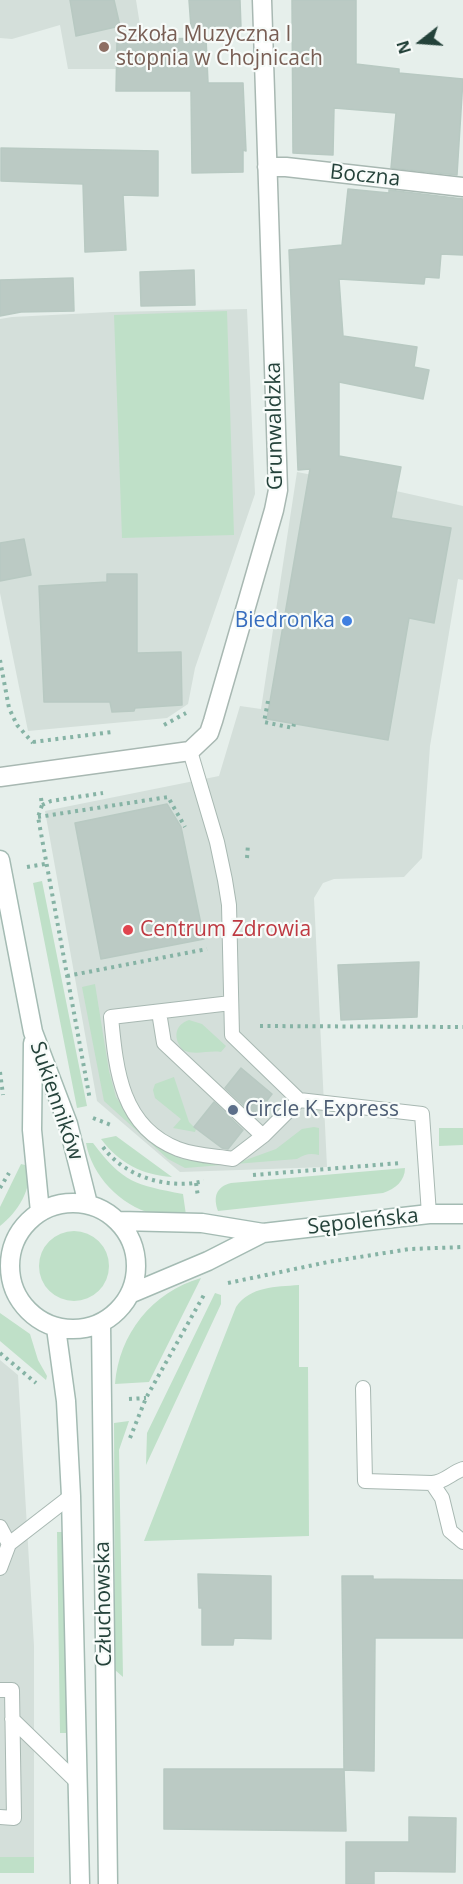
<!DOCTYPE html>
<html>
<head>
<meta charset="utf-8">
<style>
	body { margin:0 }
	#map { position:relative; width:463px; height:1884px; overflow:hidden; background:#e6efeb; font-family:"Open Sans",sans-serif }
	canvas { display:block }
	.north { position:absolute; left:391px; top:12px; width:60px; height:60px; -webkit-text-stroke:4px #f7fbf9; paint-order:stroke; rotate:253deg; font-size:16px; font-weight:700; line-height:24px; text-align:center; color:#24423a }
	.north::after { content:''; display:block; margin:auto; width:21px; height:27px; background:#24423a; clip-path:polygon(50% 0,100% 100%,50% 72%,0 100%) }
</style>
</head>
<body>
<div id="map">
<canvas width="463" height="1884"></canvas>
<div class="north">N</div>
</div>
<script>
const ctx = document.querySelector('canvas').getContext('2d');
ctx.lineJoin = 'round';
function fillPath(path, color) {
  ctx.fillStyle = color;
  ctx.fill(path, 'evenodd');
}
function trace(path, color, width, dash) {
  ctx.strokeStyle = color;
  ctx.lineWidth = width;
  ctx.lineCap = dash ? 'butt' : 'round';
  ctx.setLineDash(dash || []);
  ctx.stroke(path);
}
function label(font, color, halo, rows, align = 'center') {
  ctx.font = font + ' "Open Sans",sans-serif';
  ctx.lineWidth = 4.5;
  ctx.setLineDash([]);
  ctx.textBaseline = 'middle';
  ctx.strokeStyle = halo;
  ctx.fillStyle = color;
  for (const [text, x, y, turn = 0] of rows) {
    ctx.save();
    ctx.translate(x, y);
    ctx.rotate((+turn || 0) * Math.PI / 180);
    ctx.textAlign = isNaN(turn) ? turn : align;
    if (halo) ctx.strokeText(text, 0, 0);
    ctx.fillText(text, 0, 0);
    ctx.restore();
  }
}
const built = new Path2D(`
	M0,0H136L147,69H68L60,25L12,39L0,38Z
	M247,309L255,494L195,668L188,704L167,718L28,731L0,593V319L12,317L112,312Z
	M297,472L396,491L463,506V580L458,579L430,746L422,858L404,877L334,879L323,883L314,898L327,1167L180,1172L97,1101L45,811L219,776L240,706L261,709Z
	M0,1360L18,1375L34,1646V1873H0Z`);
const green = new Path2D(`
	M227,311L234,535L122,538L114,315Z
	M42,881L87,1106L77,1108L33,883Z
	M95,984L109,1071L116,1097L135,1124L173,1155L182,1159L240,1162L276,1149L302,1129L314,1127L319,1128V1155C310,1153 305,1154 297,1159L185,1168L168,1159L104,1101L82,987Z
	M189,1020L202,1024L226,1046L221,1052C208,1050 195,1056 183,1050C173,1039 174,1025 189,1020Z
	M174,1077L189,1122L196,1129L195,1132L173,1128L181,1119L155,1098L153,1090L155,1084Z
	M439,1128H463V1145L439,1146Z
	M116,1136L172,1177C142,1175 119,1163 101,1139Z
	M86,1143H93C123,1183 136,1185 183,1194L186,1215C176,1215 163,1216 153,1214C120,1205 92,1176 86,1143Z
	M21,1164L29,1166C32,1189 18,1212 0,1226V1207Z
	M405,1168C405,1181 395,1189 383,1193L218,1211C213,1197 216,1187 231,1183Z
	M39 1266a35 35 0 1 1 70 0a35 35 0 1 1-70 0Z
	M201,1278L149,1382L115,1384C119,1334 152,1292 201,1278Z
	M299,1285V1367H308L309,1536L144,1541L236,1307C251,1286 275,1287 299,1285Z
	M215,1293L221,1295V1304L146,1465L147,1433Z
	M0,1313L30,1334L38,1360L47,1376L46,1380L0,1341Z
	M129,1421L119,1450L123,1677L115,1670L114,1423Z
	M57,1532H63L67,1733H60Z
	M0,1857H34V1873H0Z`);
const building = new Path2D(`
	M70,0H114L120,26L76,36Z
	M189,0H240L241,28H191Z
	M292,0H356V64L399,69V73L463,79L457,175L391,168L396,113L334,108L333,155L293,153Z
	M206,38L208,83H243L246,151L243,150V172L192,173L191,91H116L117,40Z
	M1,148L158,151V196L123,195L126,250L85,252L83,184L1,181Z
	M348,189L389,193V190L463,199V255L441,254L439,278L425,277L424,284L339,279L343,336L417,347L414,367L429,370L423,399L339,382V456L401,467L391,518L451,528L434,623L409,618L388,740L267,719L310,469L298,470L289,250L342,245Z
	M194,270L195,305L141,306L140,272Z
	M73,278L74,311L21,312L0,316V280Z
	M24,539L31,575L0,581V543Z
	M107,574H137V653L181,652L182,705L135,708L134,711L112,712L110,702H44L39,586L107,582Z
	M167,804L181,827L204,939L101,959L75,823Z
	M419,962L417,1017L341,1020L338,965Z
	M241,1068L272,1094L255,1116L225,1088Z
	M214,1102L243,1130L228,1149L222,1148L194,1127Z
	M198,1574L271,1576V1639L234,1638L233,1645H202V1608H199Z
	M342,1576H373V1579L463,1580V1638H375L374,1771L344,1770Z
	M164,1769H344L346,1831L164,1829Z
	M409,1817L456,1818L455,1872L374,1871V1884H346V1842H409Z`);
const path = new Path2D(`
	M0,660L9,708L17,725L33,743
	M268,701L264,722L293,728L294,724
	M164,725L186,713
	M33,742L112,732
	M41,798L42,805L38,817L90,1100
	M42,805L51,801L103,793
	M38,817L168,797L185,827
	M247,858L248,844
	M27,867L45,864
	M67,976L207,949
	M260,1026L463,1027
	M0,1072L3,1095
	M93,1118L111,1125
	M103,1147C125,1177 168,1190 204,1181
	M253,1175L401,1163
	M196,1183L198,1197
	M0,1188L9,1173
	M228,1283L328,1262L410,1249L463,1247
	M0,1353L36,1383
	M129,1399L146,1398
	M130,1438L146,1398L205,1293`);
const lane = new Path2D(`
	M190,751L217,842L225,880L229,905L232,1035L299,1100L422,1114L429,1214
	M231,1003L111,1017C116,1070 121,1127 178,1149C196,1156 215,1156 233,1159L263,1136L299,1100
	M159,1012L164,1043L263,1136
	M363,1388L365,1481L432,1483L442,1498L450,1531L463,1542
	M432,1483C445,1482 451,1473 463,1469
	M0,1527L9,1544
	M0,1568L9,1544L71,1496
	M0,1690H12L14,1818L0,1817
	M12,1719L79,1784`);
const street = new Path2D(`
	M267,167H286L463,187
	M0,777L190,751L209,733L213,721L274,510L278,490L262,0`);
const secondary = new Path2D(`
	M0,860L33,1032L68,1124L88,1204
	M33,1043L32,1130L40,1212
	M10 1266a63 63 0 1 1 126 0a63 63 0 1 1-126 0Z
	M119,1221L202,1223L263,1233L429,1214H463
	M132,1293L208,1261L263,1233
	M101,1324L108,1884
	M56,1328L66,1401L71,1496L80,1884`);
const markers = [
	[104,47,6,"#8d6e63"],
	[347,621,6,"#3f7fe0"],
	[128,930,6,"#e0444e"],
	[233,1110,6,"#5c6f8a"]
];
const educationNames = [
	["Szkoła Muzyczna I",116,35],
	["stopnia w Chojnicach",116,59]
];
const streetNames = [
	["Boczna",365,176,6],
	["Grunwaldzka",275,426,-91],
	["Sukienników",56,1101,71],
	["Sępoleńska",363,1222,-6],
	["Człuchowska",104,1604,-91]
];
const shopNames = [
	["Biedronka",335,621]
];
const healthNames = [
	["Centrum Zdrowia",140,930]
];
const serviceNames = [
	["Circle K Express",245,1110]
];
fillPath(built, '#d4dfda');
fillPath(green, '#bfe0c8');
fillPath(building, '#bbcac4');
trace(building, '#b8c9c2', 1.5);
trace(lane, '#a8b8b2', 16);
trace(street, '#a8b8b2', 21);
trace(secondary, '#a4bbb3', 21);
trace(path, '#86b3a5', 4, [3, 4.5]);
trace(lane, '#fff', 14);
trace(street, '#fff', 18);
trace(secondary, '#fff', 18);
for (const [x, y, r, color] of markers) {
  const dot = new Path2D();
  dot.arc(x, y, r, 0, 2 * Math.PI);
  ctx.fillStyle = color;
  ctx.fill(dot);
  trace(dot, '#f7fbf9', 2);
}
label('21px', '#785e54', '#f7fbf9', educationNames, 'left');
label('21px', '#24423a', '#f7fbf9', streetNames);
label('21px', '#366cbe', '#f7fbf9', shopNames, 'right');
label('21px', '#be3a42', '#f7fbf9', healthNames, 'left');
label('21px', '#4e5e75', '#f7fbf9', serviceNames, 'left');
</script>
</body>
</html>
